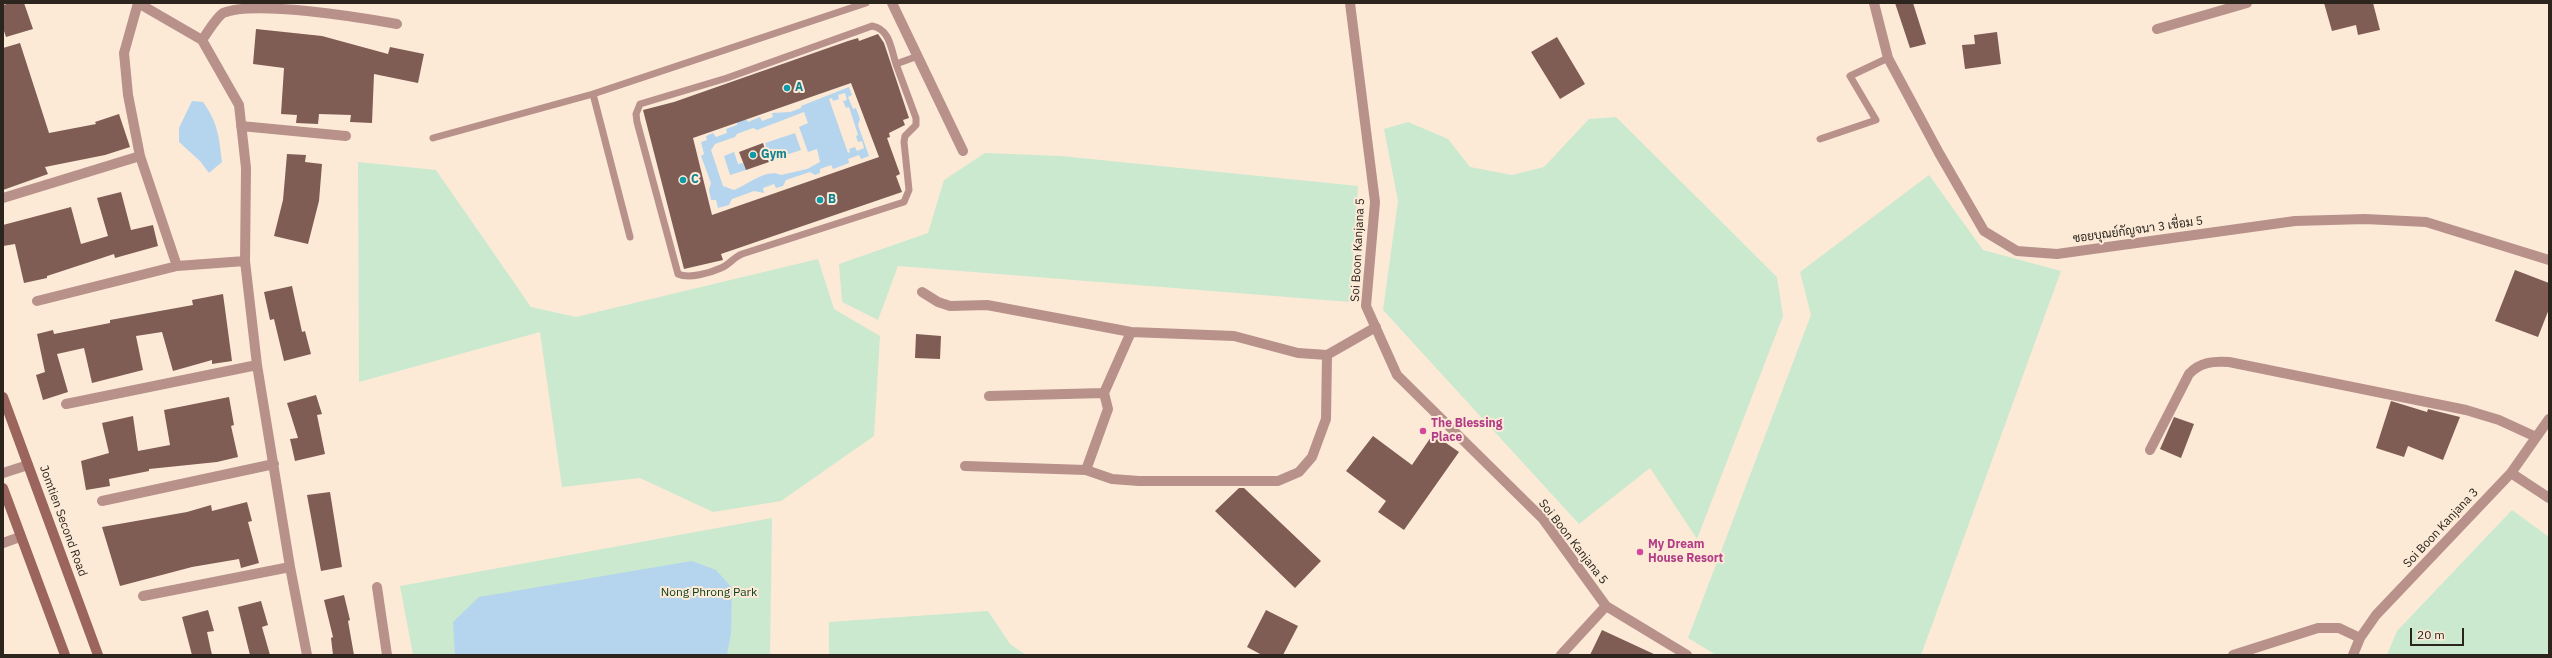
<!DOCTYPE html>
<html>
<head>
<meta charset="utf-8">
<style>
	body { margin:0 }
	#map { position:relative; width:2552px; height:658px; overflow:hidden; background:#fcead7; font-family:"IBM Plex Sans",sans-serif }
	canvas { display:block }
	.frame { position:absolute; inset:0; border:4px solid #2b251e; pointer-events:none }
	.scale { position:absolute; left:2410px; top:628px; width:54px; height:18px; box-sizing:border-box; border:2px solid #2b251e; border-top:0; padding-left:5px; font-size:12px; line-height:14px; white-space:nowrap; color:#2b251e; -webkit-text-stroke:3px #fcead7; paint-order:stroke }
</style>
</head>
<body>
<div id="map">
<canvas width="2552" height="658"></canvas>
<div class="frame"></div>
<div class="scale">20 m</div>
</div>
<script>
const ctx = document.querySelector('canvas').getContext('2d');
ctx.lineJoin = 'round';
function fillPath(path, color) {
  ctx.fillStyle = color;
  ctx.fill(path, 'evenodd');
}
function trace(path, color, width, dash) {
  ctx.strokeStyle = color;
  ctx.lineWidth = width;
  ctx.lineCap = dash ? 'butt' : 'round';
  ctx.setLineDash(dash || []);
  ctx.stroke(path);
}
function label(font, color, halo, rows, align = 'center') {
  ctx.font = font + ' "IBM Plex Sans",Sarabun,sans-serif';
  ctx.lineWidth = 4;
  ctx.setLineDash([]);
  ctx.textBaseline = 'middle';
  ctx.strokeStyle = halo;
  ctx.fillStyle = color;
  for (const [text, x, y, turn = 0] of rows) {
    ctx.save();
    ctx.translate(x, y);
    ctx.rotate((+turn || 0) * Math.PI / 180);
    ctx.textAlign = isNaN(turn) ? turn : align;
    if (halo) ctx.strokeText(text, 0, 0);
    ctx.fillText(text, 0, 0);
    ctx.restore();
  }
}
const green = new Path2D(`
	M1616,117L1777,277L1783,316L1697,539L1650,468L1579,524L1383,310L1398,201L1384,129L1408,122L1448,139L1470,167L1512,175L1544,167L1589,119Z
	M985,153L1061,156L1358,186L1350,302L898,266L878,320L842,302L839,264L928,233L944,180Z
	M358,162L436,170L531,307L576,317L818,259L834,309L880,336L874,436L781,501L713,512L640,478L562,487L540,332L359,382Z
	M1929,175L1983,250L2061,271L1921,655H1716L1688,638L1811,315L1800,272Z
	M2512,510L2549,537V650L2546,655H2387L2397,631Z
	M772,518L770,655H413L400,586Z
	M988,611L1010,644L1026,655H829V622Z`);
const water = new Path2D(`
	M849,87L852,95L848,97L853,109L856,108L860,119L858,125L869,156L861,159L859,155L848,159L849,163L833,169L831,165L820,169V173L815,175L810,172L786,180L783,186L776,188L774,184L763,188L764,193L754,191L732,199L729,205L718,208L716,200H711L709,190L711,183L701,156L704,154L701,142L707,140L706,136L713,133L716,137L727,133L726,129L737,125V121L745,118L748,122L760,117L762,121L773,117L772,113L790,112L801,108V106ZM845,93L847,100L843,101L846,108L849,107L858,135L856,136L858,142L862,141L864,148L857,151L855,147L849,149L850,152L848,153L829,99L832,98L833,101L839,99L838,95ZM804,112L808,123L799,127L808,152L817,149L820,162L807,169L781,175C766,168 748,185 734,190L723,186L711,150L715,144L735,137L737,134L753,128L757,130Z
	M192,101L203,102C218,123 219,137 222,162L209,173L200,161L179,142V128Z
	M795,133L801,150L771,160L765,143Z
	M734,152L738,164L743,163L746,170L730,175L724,156Z
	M692,561L716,570L732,588L731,633L727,655H455L453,622L479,597Z`);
const building = new Path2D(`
	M10,3H24L33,29L6,37L3,28V5Z
	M1895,3H1913L1926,44L1910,48Z
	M2324,3H2373L2380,30L2358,35L2356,25L2332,31Z
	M256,29L322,36L388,54L390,47L424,54L418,83L374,74L372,123L350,122L351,115L319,114L318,124L296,123L297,115L281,114L284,68L253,64Z
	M1997,32L2001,64L1965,69L1962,45L1975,44L1974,35Z
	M878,34L884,43L909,118L903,120L905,125L889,133L890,137L887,138L900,174L896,176L902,192L721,254L723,260L684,269L643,110L674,102L848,41L858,38L859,41ZM851,83L879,157L712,215L693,138Z
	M1557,37L1585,84L1560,99L1531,52Z
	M20,43L49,133L96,124L95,122L119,114L130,147L105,155L45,167L48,174L3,190V48Z
	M763,143L769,162L746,170L739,152Z
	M287,154L306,155L305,162L322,164L319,201L308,244L274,236L283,200Z
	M121,192L131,230L153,225L158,246L115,258L114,254L47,276V278L24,283L15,244L3,246V225L71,207L81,244L108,236L97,198Z
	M2515,270L2549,283V309L2538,337L2495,321Z
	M292,286L302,332L305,331L311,354L284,361L274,319L270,320L264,292Z
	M223,294L232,361L212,364V360L173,371L162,332L136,336L143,370L92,383L84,348L57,354L68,392L43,400L36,375L45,372L37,334L53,330L54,334L110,323V320L193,305L192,300Z
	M916,334L941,336L940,359L915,358Z
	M316,395L322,414L317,415L325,454L295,461L290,439L298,438L287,403Z
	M229,397L234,425L231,426L238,457L217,462L149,469V471L109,479L110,486L86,490L81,461L109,453L102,423L133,416L138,451L170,445L164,410Z
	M2391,401L2427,412L2428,409L2460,417L2443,460L2408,446L2404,457L2376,448Z
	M2174,417L2194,424L2181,458L2160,449Z
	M1433,434L1459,452L1404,530L1378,512L1386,501L1346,471L1373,436L1412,465Z
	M1239,488H1244L1321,561L1295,588L1215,511Z
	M330,492L342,567L321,571L307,495Z
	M247,502L252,521L248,522L259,563L241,568L239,559L192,567L120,586L102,527L187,512L211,505L212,511Z
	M344,595L350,620L348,621L354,655H333L331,638L333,637L324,600Z
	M261,601L268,625L262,627L270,655H250L238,607Z
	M208,610L214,631L207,632L212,655H192L182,617Z
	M1266,610L1298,626L1283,655H1262L1247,647Z
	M1602,630L1656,655H1590Z`);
const service = new Path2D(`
	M896,64L916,118V125L905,136L904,142L909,190L904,202L742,254C734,257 729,265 721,268C710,273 689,279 678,274L637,122L636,114L640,104L727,78L872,26C890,29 891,49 896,64L918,56
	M433,138L593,94
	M1820,139L1876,120L1850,76L1888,58
	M630,237L593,94L866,3`);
const minor = new Path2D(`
	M138,3L202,40L239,105L246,168L245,261L257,365L290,567L307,655
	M138,3L124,53L128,95L140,156L177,266
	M892,3L963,151
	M1350,3L1375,202L1366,306L1397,375L1543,519L1606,606L1687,655
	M1874,3L1888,58L1939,153L1984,231L2017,251L2057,254L2295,221L2365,219L2426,222L2549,260
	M2157,29L2247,3
	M202,40C208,32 215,19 223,13C254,0 358,17 397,24
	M241,126L346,136
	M3,198L140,156
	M922,292L938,302L950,306L987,305L1131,332L1234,336L1298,353L1327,355L1376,327
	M37,301L177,266L245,261
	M989,396L1104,393
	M66,404L257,365
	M2150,450L2189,374C2200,362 2213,361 2229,362L2466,410L2499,420L2536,437
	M965,466L1086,470L1112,479L1139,481H1278L1299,472L1312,457L1326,419L1327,355
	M1086,470L1108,409L1104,393L1131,332
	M2511,473L2549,498
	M102,501L274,464
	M3,543L20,537
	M377,587L387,655
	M143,596L290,567
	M1561,655L1606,606
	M2233,655L2318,628H2339L2360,638
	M2353,655L2360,638L2376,615L2511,473L2549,419`);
const tertiary = new Path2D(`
	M3,473L28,465`);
const secondary = new Path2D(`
	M3,397L98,655
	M3,488L65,655`);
const markers = [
	[787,88,4,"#0f9aa8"],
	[753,155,4,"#0f9aa8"],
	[683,180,4,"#0f9aa8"],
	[820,200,4,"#0f9aa8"],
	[1423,431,4,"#d1479c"],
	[1640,552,4,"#d1479c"]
];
const cultureNames = [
	["A",795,88],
	["Gym",761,155],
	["C",691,180],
	["B",828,200]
];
const streetNames = [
	["ซอยบุณย์กัญจนา 3 เชื่อม 5",2138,230,-8],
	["Soi Boon Kanjana 5",1358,250,-87],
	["Jomtien Second Road",63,521,70],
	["Soi Boon Kanjana 3",2441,528,-47],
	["Soi Boon Kanjana 5",1573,542,52]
];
const hotelNames = [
	["The Blessing",1431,424],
	["Place",1431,438],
	["My Dream",1648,545],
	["House Resort",1648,559]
];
const parkNames = [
	["Nong Phrong Park",709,593]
];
fillPath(green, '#cae9cf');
fillPath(water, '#b4d5ed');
fillPath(building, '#7f5c54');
trace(service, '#b8918b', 7);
trace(minor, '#b8918b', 10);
trace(tertiary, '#b8918b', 10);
trace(secondary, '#9b645c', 10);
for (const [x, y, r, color] of markers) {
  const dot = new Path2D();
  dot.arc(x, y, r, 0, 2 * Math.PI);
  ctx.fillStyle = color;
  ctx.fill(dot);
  trace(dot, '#fcead7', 1.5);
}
label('bold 12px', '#0d838f', '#fcead7', cultureNames, 'left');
label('12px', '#2b251e', '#fcead7', streetNames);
label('bold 12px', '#b23c85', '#fcead7', hotelNames, 'left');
label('12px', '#0f401e', '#fcead7', parkNames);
</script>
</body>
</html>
